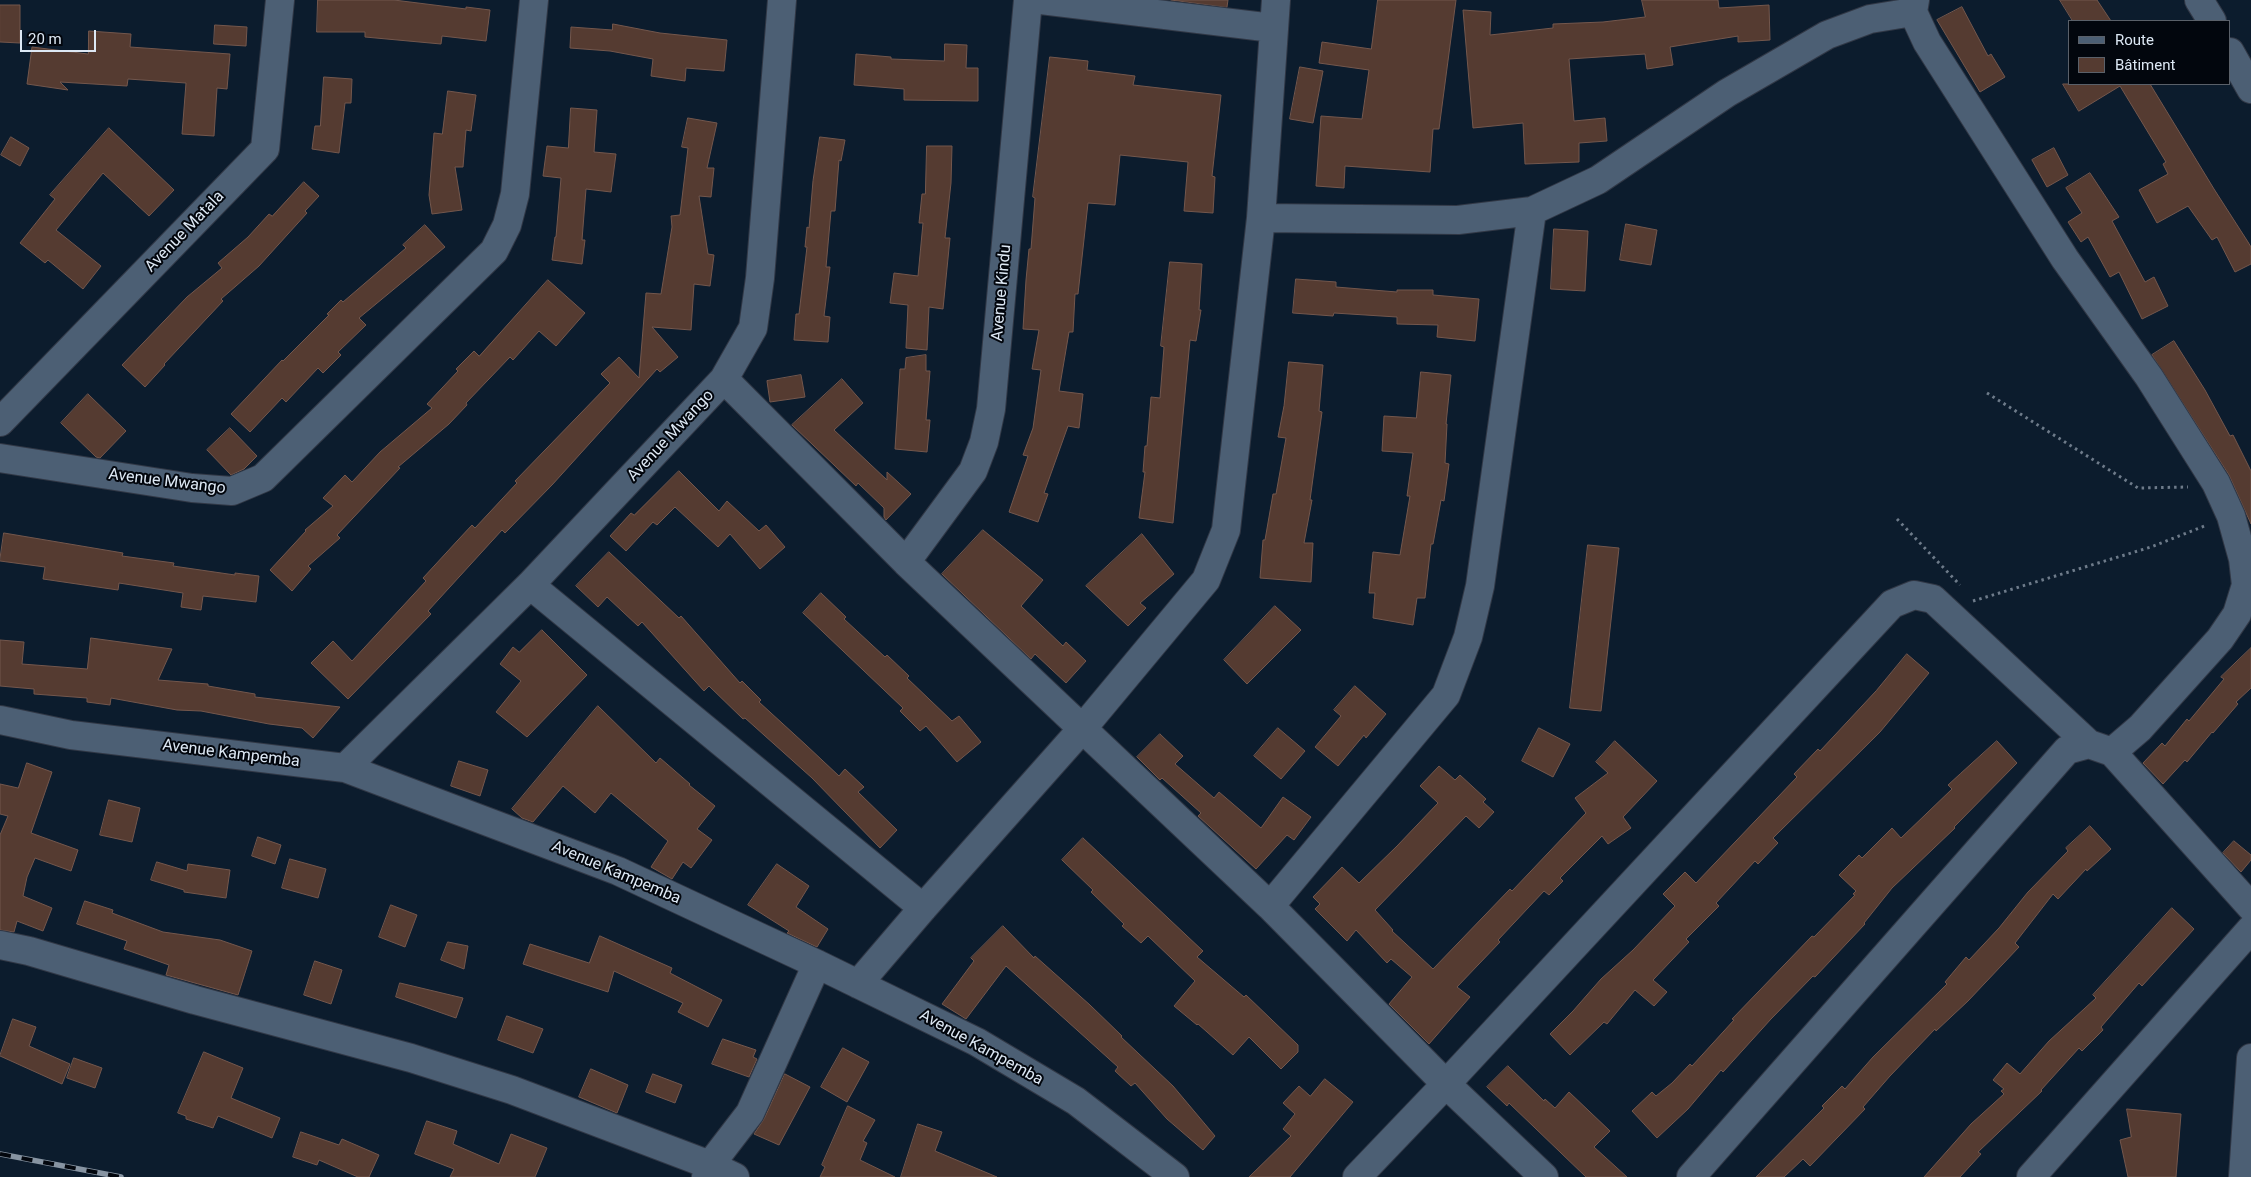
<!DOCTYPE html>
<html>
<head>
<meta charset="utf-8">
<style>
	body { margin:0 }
	#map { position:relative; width:2251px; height:1177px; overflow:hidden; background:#0c1c2d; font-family:Roboto,sans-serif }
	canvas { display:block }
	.legend { position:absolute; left:2068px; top:20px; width:162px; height:65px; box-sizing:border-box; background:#02060d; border:1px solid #5a6069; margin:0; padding:6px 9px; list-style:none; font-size:15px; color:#dde8f4 }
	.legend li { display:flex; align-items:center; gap:10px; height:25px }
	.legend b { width:25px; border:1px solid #5a6069 }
	.scale { position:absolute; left:20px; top:30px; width:76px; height:22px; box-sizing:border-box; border:2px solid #dde8f4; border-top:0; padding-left:6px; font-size:15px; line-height:18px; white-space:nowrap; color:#dde8f4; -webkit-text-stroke:4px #02060d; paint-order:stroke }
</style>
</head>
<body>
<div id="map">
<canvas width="2251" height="1177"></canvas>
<ul class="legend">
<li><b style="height:6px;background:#4c5f74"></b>Route</li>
<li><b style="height:14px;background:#553b31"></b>Bâtiment</li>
</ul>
<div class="scale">20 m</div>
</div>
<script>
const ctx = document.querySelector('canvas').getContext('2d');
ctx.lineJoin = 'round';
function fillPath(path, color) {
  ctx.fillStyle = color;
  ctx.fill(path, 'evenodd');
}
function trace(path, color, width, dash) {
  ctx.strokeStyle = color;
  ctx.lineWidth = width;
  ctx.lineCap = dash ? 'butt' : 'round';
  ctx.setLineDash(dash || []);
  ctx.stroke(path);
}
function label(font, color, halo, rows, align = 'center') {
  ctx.font = font + ' Roboto,sans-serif';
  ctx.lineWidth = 4;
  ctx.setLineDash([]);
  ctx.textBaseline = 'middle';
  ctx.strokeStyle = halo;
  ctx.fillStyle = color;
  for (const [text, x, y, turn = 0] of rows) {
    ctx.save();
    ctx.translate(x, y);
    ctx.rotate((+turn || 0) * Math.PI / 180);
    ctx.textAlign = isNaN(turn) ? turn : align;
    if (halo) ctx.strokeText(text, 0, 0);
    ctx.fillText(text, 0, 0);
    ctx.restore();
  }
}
const building = new Path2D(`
	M318,0H394L466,9V7L490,10L486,41L442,36L441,44L365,37V32H317Z
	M1171,0H1228L1227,7Z
	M1378,0H1456L1439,129H1433L1430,172L1345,166L1344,188L1316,186L1321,116L1362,119L1369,70L1319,63L1322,42L1371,49Z
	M1642,0H1718L1719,8L1769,5L1770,40L1738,42V36L1670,47L1673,65L1647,69L1645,54L1569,59L1574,121L1605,118L1607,141L1579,143V162L1525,164L1523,123L1473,128L1463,10L1491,12L1490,35L1553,28V24L1603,22L1645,17Z
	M2060,0H2097L2111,21H2073Z
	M0,5H20V43L0,42Z
	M1962,7L1988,56L1991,54L2005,77L1980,92L1937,20Z
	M613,24L660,33L727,40L724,71L686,68L685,81L651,76L653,59L610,51L570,48L571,27L612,30Z
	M215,25L247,27L246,46L214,44Z
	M89,31L131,34L130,47L230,54L227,89L217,88L214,136L182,134L186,83L128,79L127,86L60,82L68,90L27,84L32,47L88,54Z
	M945,44L967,45L966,68H978V101L904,100V89L854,85L856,54L891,57V59L944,61Z
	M1050,57L1088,61L1087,70L1135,76L1133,85L1221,95L1212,176L1215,177L1213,213L1184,211L1188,162L1120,155L1115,205L1088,203L1078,294H1075L1073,332H1069L1059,391L1083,394L1079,428L1068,426L1044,493L1048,494L1038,522L1009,512L1028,456L1023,455L1033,428L1041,370L1032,369L1039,330L1023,329L1026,280L1029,249H1031L1035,198L1033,197Z
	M1300,67L1323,71L1313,123L1290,119Z
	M324,77L352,79L351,103H345L339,153L312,149L315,126H320Z
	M2063,84H2150L2214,189L2248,242L2251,247V264L2235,272L2217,237L2212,240L2188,206L2157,223L2139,190L2168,174L2163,164L2166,162L2120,86L2079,111Z
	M448,91L476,95L471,131L466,130L463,167H455L462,210L432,214L429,195L434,133L442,134Z
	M571,108L597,110L594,152L616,154L611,192L586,189L582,240H585L582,264L552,260L555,237H556L561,178L543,176L547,146L568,148Z
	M688,118L717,123L707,168H714L711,197L699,196L708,254L714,255L710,286L694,284L691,330L652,327L678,357L660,372L657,369L552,485L505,533L502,530L428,611L431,614L348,699L311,663L333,641L352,661L426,581L423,578L458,540L472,525L475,528L517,483L515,481L610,383L601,374L619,357L639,378L646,293L661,294L672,227L671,216L680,215L688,148L682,147Z
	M109,128L174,190L149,216L103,173L56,230L101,266L83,289L48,260L45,263L20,243L55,199L50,195Z
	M11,137L29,148L20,166L1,155Z
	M820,137L845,140L841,161L839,160L835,211H831L826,267H830L824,316L830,317L828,342L794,340L796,314H799L807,247H805L807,227L809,228L813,181Z
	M927,146H952L951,183L945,238H950L943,309L929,307L927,350L906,348L908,305L890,303L894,273L918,276L923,223H919L922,194H925Z
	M2054,148L2068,175L2047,187L2032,160Z
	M2090,173L2119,217L2112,221L2145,282L2154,277L2168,306L2142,319L2119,272L2110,277L2088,237L2081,242L2068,222L2082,213L2066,188Z
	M304,182L319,196L305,211L307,213L259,266L221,299L223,301L164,364L165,365L145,387L122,365L187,297L222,268L218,263L248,237L269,214L272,216Z
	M1626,224L1657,230L1651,265L1620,260Z
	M425,225L445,247L359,318L366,325L338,352L341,355L323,373L318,368L286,402L282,398L250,432L231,414L282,360L283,361L329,315L327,314L341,300L343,302L406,248L403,245Z
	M1554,229L1588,231L1585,291L1551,289Z
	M1170,262L1202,264L1199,310H1201L1196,341L1190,340L1173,523L1139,518L1145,472H1143L1145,446H1147L1151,397L1160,398L1164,347L1161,346Z
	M1296,279L1336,282V287L1397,292V290H1433V295L1479,299L1475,341L1437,337L1438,325L1397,324V317L1334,313L1333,316L1293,313Z
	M548,280L585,313L556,346L539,331L513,360L510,357L466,403L467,405L449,424L398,467L400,468L337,535L340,538L308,566L311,569L292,591L270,570L306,531L305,530L333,506L323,498L345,475L352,482L380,452L432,408L427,404L458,371L456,369L474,351L479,356Z
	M2174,341L2205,390L2230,436L2233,435L2251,471V524L2229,475L2152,355Z
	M926,355V371H930L926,420H930L927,452L895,449L900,369H905L906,358Z
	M1289,362L1323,365L1319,411L1322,412L1310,500H1312L1304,543H1313L1311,582L1260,578L1263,540H1265L1273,494H1276L1286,438L1278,437L1284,406Z
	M1421,372L1451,375L1446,424H1447L1445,463L1449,464L1444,501L1441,500L1433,544H1431L1425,598H1417L1413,625L1373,618L1375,593H1369L1373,552L1400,555L1410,496H1407L1413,453L1382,451L1384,416L1416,418Z
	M801,375L805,397L770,402L767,381Z
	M842,379L863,403L834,430L887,480V472L911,494L886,520L884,517V508L858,483L856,486L792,425Z
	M88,394L126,431L100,458L96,457L61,423Z
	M230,428L257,456L244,469L231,475L207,450Z
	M679,471L719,511L727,501L759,531L766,525L785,547L760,569L730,534L718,547L675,507L657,525L653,522L626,551L610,536L631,513L634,515Z
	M983,530L1043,580L1021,606L1063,646L1066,642L1086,661L1066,683L1035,654L1031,659L942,574Z
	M4,533L123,553L122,556L174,563L173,566L235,575V573L259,576L256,602L203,596L201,610L181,607L183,593L119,583L118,590L43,579L45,567L0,561Z
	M1142,534L1174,574L1140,603L1146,608L1128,626L1086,586Z
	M1588,545L1619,548L1601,711L1570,708Z
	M609,552L679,618L681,616L740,683L742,681L761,700L759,702L806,745L839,776L845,769L864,787L858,792L897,830L880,848L812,778L745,718L743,719L709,686L704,691L642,622L638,626L607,597L598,607L576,586Z
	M821,593L846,617L844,619L885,657L887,655L909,676L907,678L952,721L959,716L981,742L957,762L926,726L920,731L900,711L903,708L803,613Z
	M1275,606L1301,630L1247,684L1224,660Z
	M542,630L587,675L527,737L496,712L521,681L500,664L513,647L519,652Z
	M91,638L172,649L158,680L208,684V686L255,694V697L340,707L313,738L302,728L269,724L201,711L177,710L111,698L110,705L87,702V698L34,694V689L0,686V640L24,642L22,664L87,669Z
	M2251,648V688L2236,702L2238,704L2213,733L2212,732L2187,762L2185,760L2163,784L2143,763L2162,743L2165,746L2187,719L2189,721L2224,679L2221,677Z
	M1907,654L1929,673L1880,732L1773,838L1778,843L1758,864L1755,861L1716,903L1719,906L1686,939L1689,942L1653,980L1667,992L1654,1006L1635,990L1607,1024L1604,1022L1570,1055L1550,1034L1573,1011L1601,979L1633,950L1675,906L1663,894L1685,872L1696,883L1797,777L1794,774L1818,749L1820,751L1876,691Z
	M1355,686L1386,714L1366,738L1364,735L1338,766L1315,747L1341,716L1334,710Z
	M598,706L656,763L660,758L690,784L689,785L715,806L697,829L712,840L691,868L683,862L672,879L651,867L668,841L611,793L595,813L563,786L533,822L522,818L512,809Z
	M1278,728L1305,751L1281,779L1254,756Z
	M1539,728L1570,744L1553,777L1522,761Z
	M1160,734L1183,756L1175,764L1214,798L1219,792L1261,828L1283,797L1311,817L1294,840L1287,835L1256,869L1198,816L1201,813L1162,778L1160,780L1137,757Z
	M1615,741L1657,781L1623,817L1631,828L1608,844L1602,836L1560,878L1563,881L1549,895L1544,891L1498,940L1500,942L1457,987L1470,997L1429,1044L1389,1004L1412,977L1391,959L1387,963L1356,930L1347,941L1315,909L1320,904L1313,897L1342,867L1359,883L1397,846L1438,803L1420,786L1439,766L1455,780L1460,775L1486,799L1483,802L1494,812L1479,828L1466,816L1375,910L1393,930L1392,931L1433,969L1510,889L1512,891L1586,813L1575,798L1608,773L1596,762Z
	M1997,741L2017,763L1954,827L1955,828L1892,888L1864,923L1865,924L1815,977L1813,976L1771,1019L1723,1072L1721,1070L1688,1109L1657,1138L1632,1111L1652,1092L1656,1096L1672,1083L1690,1064L1692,1066L1734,1020L1732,1019L1812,936L1814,937L1855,895L1853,894L1856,891L1839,875L1859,855L1862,858L1892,828L1901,838L1952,789L1948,785L1960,774Z
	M459,761L488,770L480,796L451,786Z
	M27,763L52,772L31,833L78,850L71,871L35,858L27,877L23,896L52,908L43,931L17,921L14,932L0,930V835L8,816L0,814V784L18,788Z
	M109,800L140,808L132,842L100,835Z
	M2090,826L2111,849L2087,871L2086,869L2058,899L2053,894L2015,943L2019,947L1968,1001L1936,1031L1935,1029L1890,1076L1863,1107L1865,1109L1810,1166L1803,1159L1784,1177H1756L1824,1108L1822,1106L1842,1086L1845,1089L1873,1057L1947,984L1945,982L1966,957L1969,960L1999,928L2028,892L2068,851L2066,848Z
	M258,837L281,845L275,864L252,856Z
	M1083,838L1203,951L1197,957L1244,997L1246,995L1298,1045V1052L1281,1069L1249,1037L1233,1055L1198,1024L1197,1025L1174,1006L1195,981L1148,936L1141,943L1122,926L1124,924L1091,892L1093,890L1062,860Z
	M2234,841L2251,855V860L2241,872L2223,853Z
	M290,859L326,869L318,898L282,888Z
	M157,862L187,871L188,864L230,870L226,898L184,892V890L151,880Z
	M777,864L809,886L796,907L828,929L817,947L787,933L789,931L748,905Z
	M85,901L113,910L112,913L163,932L220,940L252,951L238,995L166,975L169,965L124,949L127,941L77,924Z
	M391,905L417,915L405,947L379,937Z
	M2172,908L2194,929L2142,986L2139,983L2101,1027L2103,1030L2082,1051L2079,1048L2041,1090L2042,1091L1978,1152L1981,1154L1960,1177H1924L1971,1124L2004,1094L2001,1091L2004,1089L1993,1080L2007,1063L2020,1074L2049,1041L2096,998L2093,995Z
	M1003,926L1034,958L1035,956L1090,1005L1122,1036L1121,1037L1173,1086L1215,1136L1203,1150L1167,1119L1135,1083L1131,1086L1115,1071L1118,1067L1006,966L966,1019L942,1004L974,961L971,958Z
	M600,936L672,968L670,973L722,1000L708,1027L678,1012L683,1003L614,971L608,992L523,964L530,944L589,963Z
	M448,942L468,946L464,969L441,960Z
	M315,961L342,970L331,1004L304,995Z
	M400,983L463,998L456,1018L396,997Z
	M507,1016L543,1029L533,1053L498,1040Z
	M13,1019L36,1027L29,1046L70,1064L62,1084L0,1056Z
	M723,1039L756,1050L753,1057L757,1059L749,1077L712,1064Z
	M843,1048L869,1062L847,1102L821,1087Z
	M204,1052L243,1068L231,1098L280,1118L272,1138L218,1116L213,1128L186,1119V1116L178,1113Z
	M74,1058L102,1068L95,1088L67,1078Z
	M1508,1066L1544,1101L1545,1099L1555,1108L1569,1092L1610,1131L1594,1147L1627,1177H1586L1509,1103L1507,1106L1487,1087Z
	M591,1069L628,1085L617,1113L579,1097Z
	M653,1074L682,1085L675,1103L646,1092Z
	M785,1074L810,1087L779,1145L754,1134L764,1119Z
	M1325,1079L1353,1102L1290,1177H1249L1291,1136L1283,1129L1295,1114L1283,1103L1299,1086L1310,1096Z
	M848,1106L875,1120L863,1141L867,1143L860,1160L895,1177H820L825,1167L822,1165Z
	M2127,1109L2181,1114L2176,1177H2128L2120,1140L2131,1137Z
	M427,1121L457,1131L453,1144L499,1164L511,1134L547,1148L535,1177H450L454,1169L415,1154Z
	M918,1124L942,1132L935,1151L997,1177H901Z
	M301,1132L339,1145L342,1139L379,1155L369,1177H358L319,1160L317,1165L293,1157Z`);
const path = new Path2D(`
	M1987,393L2138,488L2188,487
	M1897,519L1960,585
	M1973,601L2151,547L2207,525`);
const street = new Path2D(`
	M1041,0L1273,28
	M1915,0L1913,12L1927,42L2065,259L2149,377L2216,483L2231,516L2243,559L2246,585L2237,614L2220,639L2140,728L2112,752
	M2199,0L2212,21
	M2230,52L2251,89
	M1261,218L1458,220L1532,211L1598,180L1727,93L1827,35L1870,19L1913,12
	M724,379L906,562L1270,906L1446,1084L1544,1177
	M0,422L265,149L280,0
	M0,458L192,488L232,491L263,478L494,251L507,225L515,194L534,0
	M906,562L973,471L984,442L991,409L1028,0
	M530,585L923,908
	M0,720L71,735L345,768L618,871L817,964L977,1042L1076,1101L1175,1177
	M345,768L530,585L724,379L753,328L760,278L782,0
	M1270,906L1446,695L1468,637L1480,586L1532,211
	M0,945L29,951L195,1000L411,1058L512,1090L710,1165L735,1177
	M858,984L923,908L1082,729L1206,580L1226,530L1261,218L1276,0
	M706,1177L710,1165L750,1113L817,964
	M1357,1177L1446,1084L1892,604L1914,595L1933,599L2089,744
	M1691,1177L2067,750L2089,744L2112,752L2251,907
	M2031,1177L2251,929
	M2243,1177L2251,1058`);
const rail = new Path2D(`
	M0,1154L121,1177`);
const streetNames = [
	["Avenue Matala",185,232,-46],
	["Avenue Kindu",1002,293,-85],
	["Avenue Mwango",671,436,-47],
	["Avenue Mwango",167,482,7],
	["Avenue Kampemba",231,754,7],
	["Avenue Kampemba",616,873,23],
	["Avenue Kampemba",981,1048,29]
];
fillPath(building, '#553b31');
trace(building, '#73574d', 1);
trace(street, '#313846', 30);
trace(path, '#6e7b8a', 3, [2.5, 4]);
trace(street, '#4c5f74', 28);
trace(rail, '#8794a2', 5.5);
trace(rail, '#02060d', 4, [11]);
label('16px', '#dde8f4', '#02060d', streetNames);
</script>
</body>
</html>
